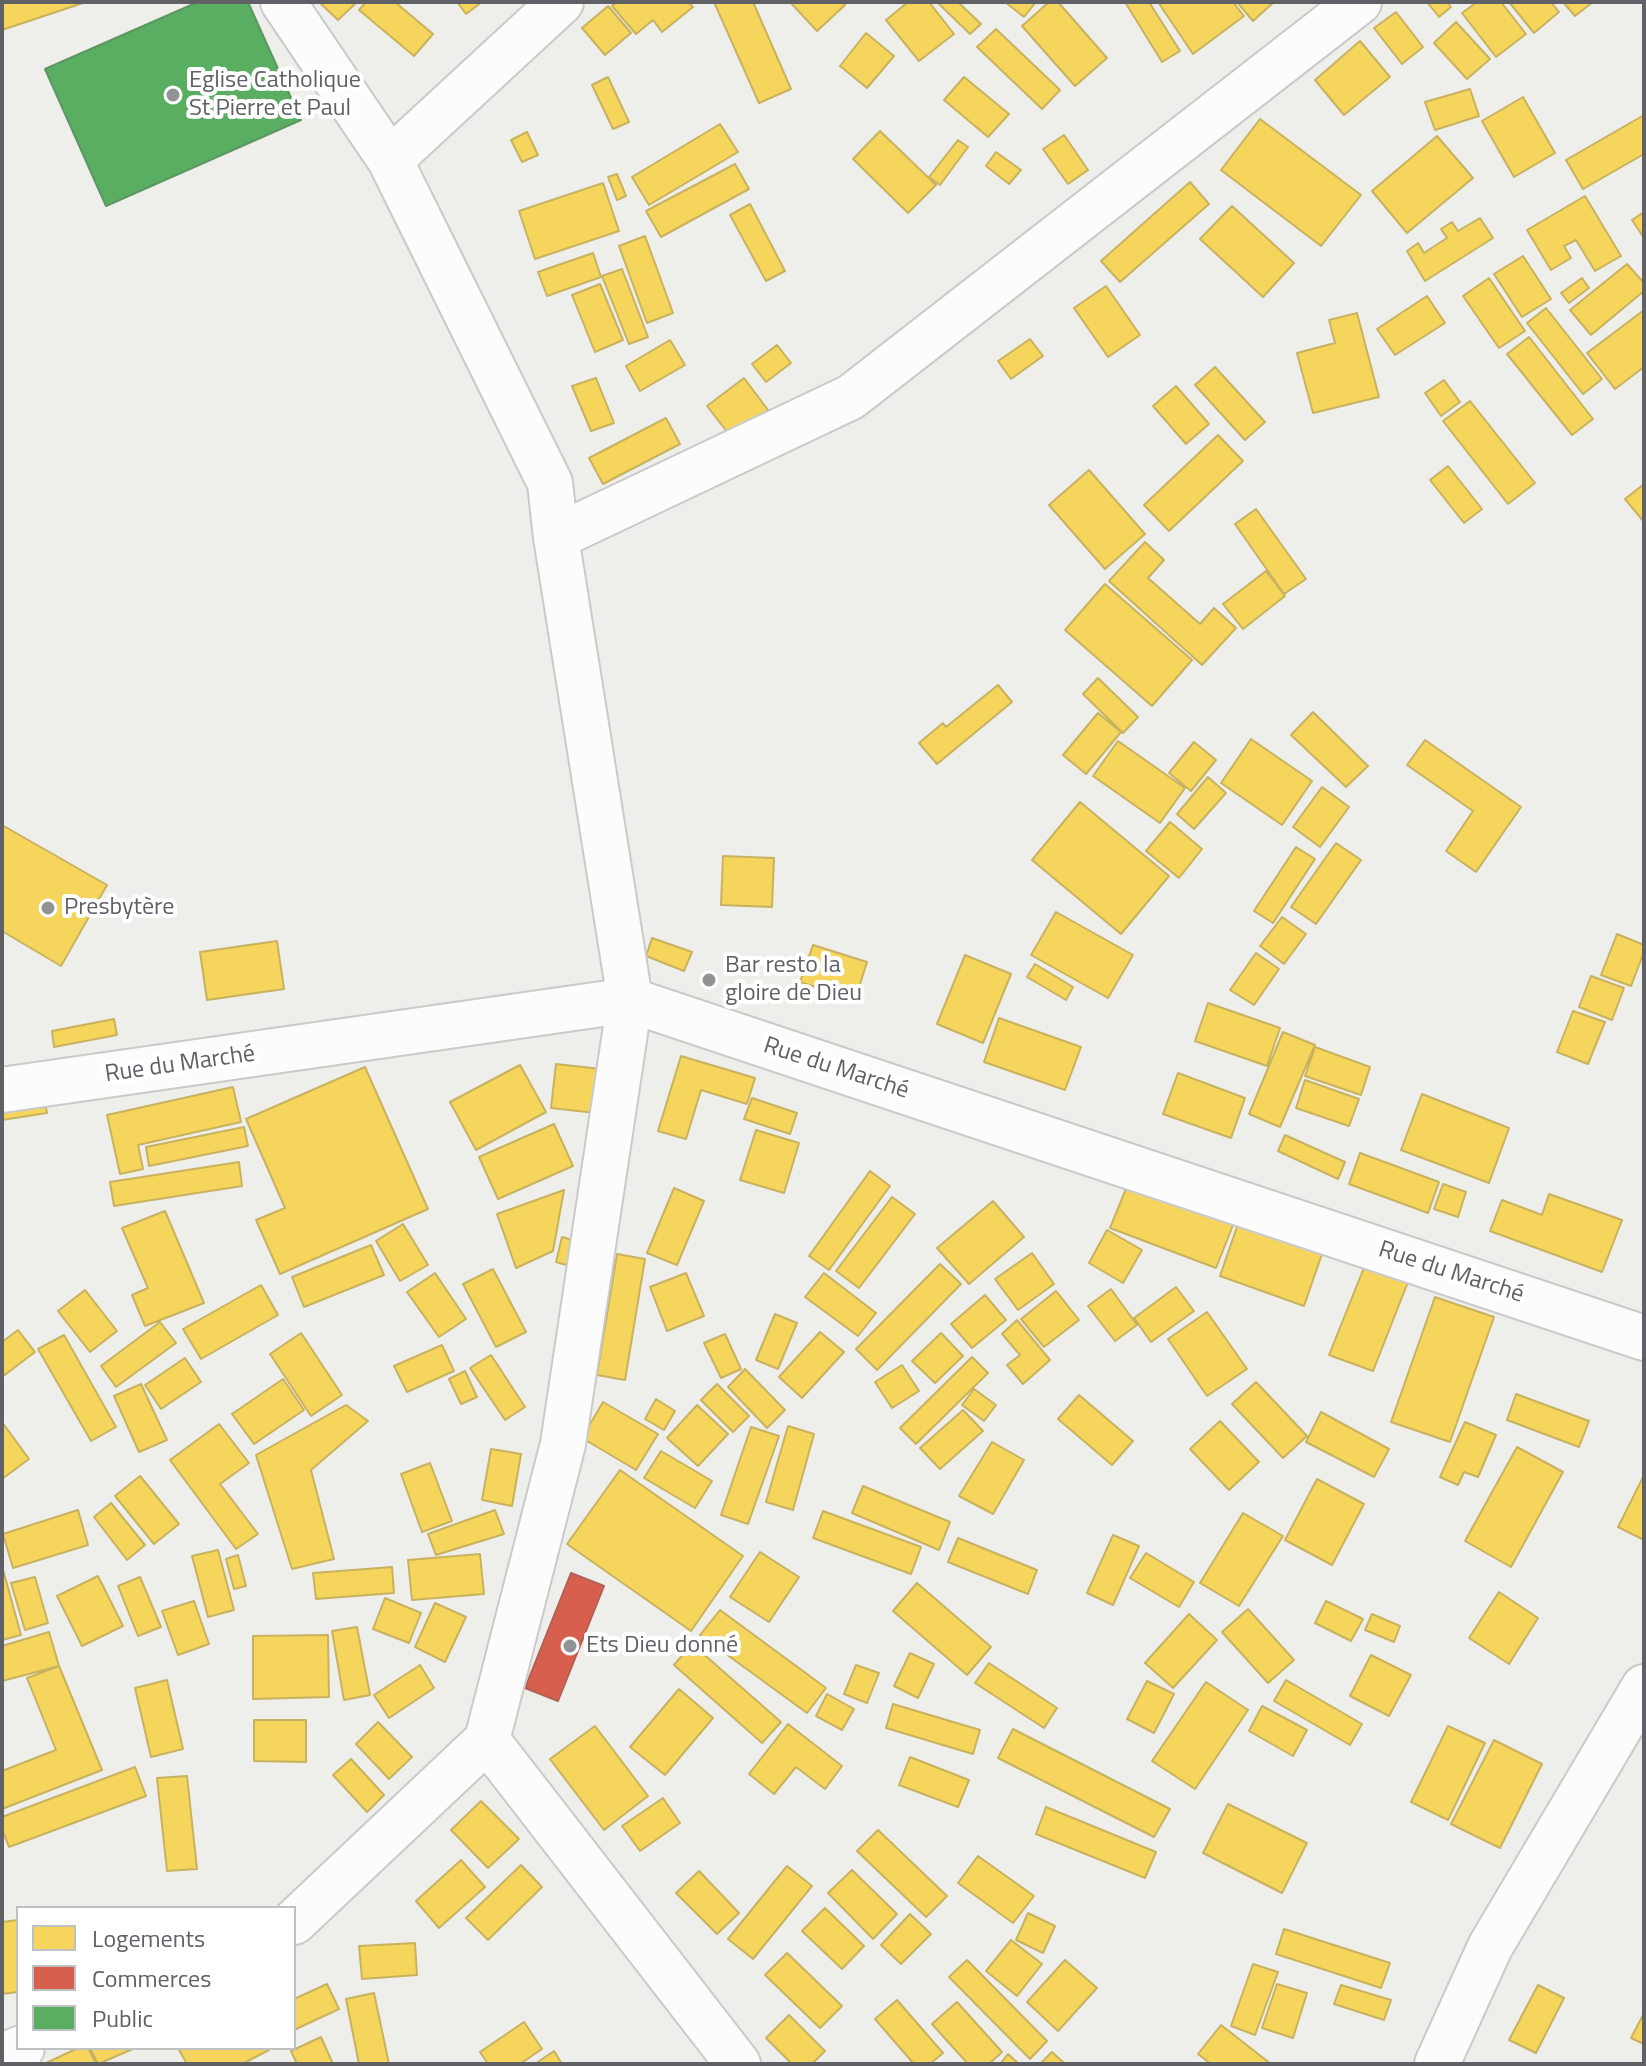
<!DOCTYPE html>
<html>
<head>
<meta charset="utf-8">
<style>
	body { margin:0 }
	#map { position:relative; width:1646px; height:2066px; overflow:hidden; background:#eeeeea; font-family:"Titillium Web",sans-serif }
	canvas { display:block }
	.frame { position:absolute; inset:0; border:4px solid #5f6166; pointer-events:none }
	.legend { position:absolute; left:16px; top:1906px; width:280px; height:144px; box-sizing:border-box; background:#fff; border:2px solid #bfc0c2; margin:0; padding:10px 14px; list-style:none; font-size:24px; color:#5f6166 }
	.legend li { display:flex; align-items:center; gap:16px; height:40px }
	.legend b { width:40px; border:2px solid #bfc0c2 }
</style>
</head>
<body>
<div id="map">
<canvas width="1646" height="2066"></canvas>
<div class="frame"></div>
<ul class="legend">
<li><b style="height:22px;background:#f6d55c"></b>Logements</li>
<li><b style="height:22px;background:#d6604d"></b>Commerces</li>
<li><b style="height:22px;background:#5aae61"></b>Public</li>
</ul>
</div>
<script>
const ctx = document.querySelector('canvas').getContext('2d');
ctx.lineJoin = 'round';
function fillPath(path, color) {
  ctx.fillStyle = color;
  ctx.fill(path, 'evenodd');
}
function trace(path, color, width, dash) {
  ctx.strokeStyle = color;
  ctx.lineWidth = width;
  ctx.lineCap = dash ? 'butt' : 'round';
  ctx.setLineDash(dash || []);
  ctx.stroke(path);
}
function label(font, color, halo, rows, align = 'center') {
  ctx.font = font + ' "Titillium Web",sans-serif';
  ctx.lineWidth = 8;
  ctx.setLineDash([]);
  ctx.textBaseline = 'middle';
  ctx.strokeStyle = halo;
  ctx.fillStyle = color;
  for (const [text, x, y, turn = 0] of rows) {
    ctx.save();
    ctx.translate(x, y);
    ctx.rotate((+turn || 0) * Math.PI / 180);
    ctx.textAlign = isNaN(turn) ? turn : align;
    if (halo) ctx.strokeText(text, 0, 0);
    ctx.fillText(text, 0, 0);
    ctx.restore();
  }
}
const homes = new Path2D(`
	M2,2H86L2,30Z
	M319,2H357L338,20Z
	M366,2H395L433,34L414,56L359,10Z
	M457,2H482L466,14Z
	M616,2H688L693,7L662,32L653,20L636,34L612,6Z
	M714,2H753L791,89L759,103Z
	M790,2H842L845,5L817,31Z
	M908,2H929L954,34L919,61L886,20Z
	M937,2H958L981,24L970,34Z
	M1005,2H1036L1024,17Z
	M1049,2H1058L1107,58L1075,86L1022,26Z
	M1125,2H1149L1180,51L1162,62Z
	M1158,2H1233L1244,16L1193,54Z
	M1237,2H1274L1253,21Z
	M1427,2H1447L1451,7L1439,17Z
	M1477,2H1501L1526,34L1496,57L1462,13Z
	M1509,2H1551L1559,12L1534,33Z
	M1563,2H1593L1575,16Z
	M608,6L631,33L605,55L582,28Z
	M1396,12L1423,47L1402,64L1374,28Z
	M1456,22L1490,59L1467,79L1434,43Z
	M996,29L1060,90L1042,109L977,47Z
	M866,33L894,56L867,88L840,66Z
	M1360,41L1390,77L1344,115L1315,80Z
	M608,77L629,122L613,129L592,85Z
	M964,77L1009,114L988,137L944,100Z
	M1470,89L1479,116L1435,130L1425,102Z
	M1523,97L1555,153L1514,177L1482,121Z
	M1644,115V154L1583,189L1566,160Z
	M1260,119L1361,195L1321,246L1221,170Z
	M720,124L738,152L649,205L632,177Z
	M880,131L936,185L908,213L853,159Z
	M527,132L538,155L522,162L511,140Z
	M1064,135L1088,170L1068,184L1043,149Z
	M1437,136L1473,178L1407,233L1372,191Z
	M958,140L968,147L940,185L929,177Z
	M996,152L1021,170L1009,184L986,166Z
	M735,164L749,189L661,237L646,211Z
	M617,174L626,196L617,200L608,177Z
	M1190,182L1209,204L1120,282L1101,261Z
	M603,183L619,231L535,259L519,211Z
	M1585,196L1621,256L1595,271L1576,240L1564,246L1571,258L1551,270L1527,230Z
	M750,204L785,271L766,281L730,215Z
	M1232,206L1294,263L1263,297L1200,239Z
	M1644,212V238L1632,220Z
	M1480,218L1493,238L1425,281L1407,251L1418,243L1424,253L1447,238L1441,229L1452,222L1458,231Z
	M645,236L673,313L647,323L619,246Z
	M593,253L601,277L547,296L538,272Z
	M1523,256L1551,299L1522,317L1494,274Z
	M1627,264L1644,283V291L1591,335L1570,310Z
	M622,269L648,337L629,344L602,276Z
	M1489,278L1525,331L1499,348L1463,296Z
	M1582,278L1589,288L1569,303L1561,293Z
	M600,284L623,340L595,352L572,295Z
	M1106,286L1140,335L1108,357L1074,308Z
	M1427,296L1445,323L1395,355L1377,329Z
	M1546,308L1602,379L1583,394L1527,323Z
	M1644,310V367L1615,389L1587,353Z
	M1357,313L1379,397L1313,413L1297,353L1335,343L1329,320Z
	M1529,337L1593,419L1572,435L1507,354Z
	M1030,339L1043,356L1011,379L998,361Z
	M670,340L685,365L640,391L626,366Z
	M777,345L791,363L766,382L752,364Z
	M1215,367L1265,422L1245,440L1195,385Z
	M596,378L614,423L591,431L572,386Z
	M744,378L768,410L732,438L707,406Z
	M1444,380L1460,402L1441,416L1425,393Z
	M1176,386L1209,424L1186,444L1153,406Z
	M1470,401L1535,483L1508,504L1443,421Z
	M666,418L680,444L603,484L589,458Z
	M1218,435L1243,461L1169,531L1144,505Z
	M1448,466L1482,509L1464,523L1430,480Z
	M1089,470L1145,534L1105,569L1049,505Z
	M1644,484V522L1625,499Z
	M1256,509L1306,579L1284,594L1235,524Z
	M1145,542L1164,560L1148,578L1200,624L1214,608L1236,628L1202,665L1109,581Z
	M1266,571L1285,596L1243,629L1223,604Z
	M1105,584L1192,660L1152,706L1065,630Z
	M1098,678L1138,717L1123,733L1083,694Z
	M998,685L1012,702L937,764L919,743L943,723L946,727Z
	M1313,712L1368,766L1346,787L1291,735Z
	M1098,713L1121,732L1086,774L1063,755Z
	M1251,739L1312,781L1282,825L1221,783Z
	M1425,740L1521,807L1476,872L1446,851L1473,811L1407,765Z
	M1118,741L1185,788L1160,823L1093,776Z
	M1194,742L1216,760L1191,791L1169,773Z
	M1208,777L1226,793L1194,829L1177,814Z
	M1322,787L1349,807L1320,847L1293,827Z
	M1080,802L1169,876L1121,934L1032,860Z
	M1170,822L1202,849L1179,878L1146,851Z
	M2,825L107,885L61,966L2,931Z
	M1336,843L1361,860L1316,924L1291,907Z
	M1296,847L1315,859L1273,923L1254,911Z
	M723,856L774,858L772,907L721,905Z
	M1056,912L1133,955L1108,998L1031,955Z
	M1282,917L1306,934L1284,964L1260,946Z
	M1617,934L1644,945V952L1631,986L1601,975Z
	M652,938L692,952L684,971L646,956Z
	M277,941L284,989L207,1000L200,952Z
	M813,945L867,962L855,1000L800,982Z
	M1256,953L1279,969L1254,1005L1230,990Z
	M965,955L1011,974L983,1043L937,1024Z
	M1035,964L1073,987L1066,1000L1027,977Z
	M1591,976L1624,988L1612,1020L1579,1007Z
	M1208,1003L1280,1028L1267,1066L1195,1041Z
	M1573,1011L1605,1022L1588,1064L1557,1052Z
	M999,1018L1081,1047L1065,1090L984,1062Z
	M114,1019L117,1035L54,1047L52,1031Z
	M1283,1032L1315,1045L1280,1127L1249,1114Z
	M1315,1047L1370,1067L1361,1095L1305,1076Z
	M681,1056L755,1078L747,1104L701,1090L686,1139L658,1131Z
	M556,1064L601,1069L596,1113L551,1108Z
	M520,1065L546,1112L476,1150L450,1102Z
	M365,1067L428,1209L280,1274L256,1220L285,1208L246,1119Z
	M1178,1073L1245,1098L1231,1138L1163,1114Z
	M1305,1080L1359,1099L1349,1126L1296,1108Z
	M233,1087L241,1122L138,1145L143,1169L120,1174L107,1115Z
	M43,1091L47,1113L2,1120V1098Z
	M1422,1094L1509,1128L1489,1183L1401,1150Z
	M752,1098L797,1113L790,1134L744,1119Z
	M554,1124L573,1166L498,1199L479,1157Z
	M244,1127L248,1146L149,1166L146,1147Z
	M756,1130L799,1143L784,1193L740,1180Z
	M1285,1135L1345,1162L1338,1179L1278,1151Z
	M1360,1153L1439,1182L1428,1213L1349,1184Z
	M239,1162L242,1186L114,1206L110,1182Z
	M870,1171L890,1186L829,1270L809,1256Z
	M1130,1179L1235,1220L1216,1268L1110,1228Z
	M1443,1184L1466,1192L1458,1217L1434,1209Z
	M674,1188L704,1201L677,1265L647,1253Z
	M564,1190L553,1251L516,1268L497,1214Z
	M1549,1194L1622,1220L1602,1272L1490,1231L1502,1200L1542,1215Z
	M892,1197L915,1214L859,1288L836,1271Z
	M993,1201L1024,1237L969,1284L937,1248Z
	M165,1211L204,1303L145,1326L132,1295L148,1288L122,1228Z
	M1239,1221L1323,1251L1304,1306L1220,1276Z
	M403,1224L428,1265L400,1281L376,1241Z
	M1107,1230L1142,1250L1123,1283L1089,1263Z
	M562,1237L576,1241L570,1266L556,1262Z
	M371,1245L384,1275L304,1307L292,1277Z
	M1032,1253L1054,1284L1018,1310L995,1279Z
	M617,1254L645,1259L625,1380L597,1375Z
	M1367,1260L1410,1277L1373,1371L1329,1355Z
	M940,1264L961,1284L877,1370L856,1349Z
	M493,1269L526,1332L496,1347L463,1284Z
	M435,1273L466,1319L439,1337L407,1292Z
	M686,1273L704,1316L667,1331L650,1287Z
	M824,1273L876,1313L858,1336L805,1297Z
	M261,1285L278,1315L201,1359L183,1329Z
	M1176,1287L1194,1311L1151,1342L1134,1318Z
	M1111,1289L1137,1325L1115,1341L1088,1306Z
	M85,1290L117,1331L90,1352L58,1311Z
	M1056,1291L1079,1320L1044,1347L1021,1319Z
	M985,1295L1006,1320L972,1348L951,1324Z
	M1435,1297L1494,1317L1450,1442L1391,1422Z
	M1207,1312L1247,1369L1207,1396L1168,1339Z
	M775,1314L797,1323L778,1369L756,1360Z
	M1017,1320L1050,1360L1023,1384L1007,1365L1020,1355L1002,1334Z
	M160,1322L176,1343L116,1387L101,1366Z
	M18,1330L35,1352L2,1377V1342Z
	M820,1332L844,1352L802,1398L779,1377Z
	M301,1333L342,1395L311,1416L270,1354Z
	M941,1333L963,1356L935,1383L912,1361Z
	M725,1334L741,1369L721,1378L704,1343Z
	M64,1335L116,1427L91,1441L38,1349Z
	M442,1345L454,1371L407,1392L394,1366Z
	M491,1355L525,1407L505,1420L470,1368Z
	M972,1357L988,1373L916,1444L900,1428Z
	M185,1358L201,1382L161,1409L145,1385Z
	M902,1365L919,1391L892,1408L875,1382Z
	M745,1369L785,1410L767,1428L728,1387Z
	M465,1371L477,1397L461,1404L449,1379Z
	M283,1379L304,1410L254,1444L232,1414Z
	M1256,1382L1307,1436L1283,1458L1232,1404Z
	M141,1384L167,1440L139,1452L114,1396Z
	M717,1384L749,1416L733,1432L701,1400Z
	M974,1389L996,1405L984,1421L962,1405Z
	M1516,1394L1589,1421L1579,1447L1507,1420Z
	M1079,1395L1133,1441L1112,1465L1058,1419Z
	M656,1399L675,1411L664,1430L645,1419Z
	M603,1402L658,1434L636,1470L582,1438Z
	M346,1405L368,1421L311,1470L334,1559L292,1569L256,1455Z
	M697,1405L728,1434L698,1466L667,1438Z
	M963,1410L983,1431L940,1469L920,1448Z
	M1321,1412L1389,1449L1374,1477L1306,1442Z
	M1220,1421L1259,1462L1229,1490L1190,1449Z
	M2,1422L29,1459L2,1479Z
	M1465,1422L1496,1435L1478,1477L1464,1472L1458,1485L1440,1477Z
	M219,1424L249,1463L220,1484L258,1534L236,1549L170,1460Z
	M788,1426L814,1434L793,1510L766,1502Z
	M751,1427L779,1436L748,1524L721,1515Z
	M992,1442L1024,1460L993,1514L959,1496Z
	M1517,1447L1563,1472L1511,1567L1465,1541Z
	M491,1449L521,1454L512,1506L482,1500Z
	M661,1451L712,1481L695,1508L644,1478Z
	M430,1463L452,1521L422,1532L401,1474Z
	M620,1470L743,1556L691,1631L567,1544Z
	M1644,1475V1540L1618,1527Z
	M140,1476L179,1524L154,1544L115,1496Z
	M1317,1479L1364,1504L1332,1565L1285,1540Z
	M863,1486L950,1522L939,1550L852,1513Z
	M111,1503L145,1545L127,1560L94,1517Z
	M78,1510L88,1545L13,1568L3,1534Z
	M495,1510L504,1534L436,1555L428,1534Z
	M823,1511L921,1547L911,1574L813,1538Z
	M1243,1513L1283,1536L1239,1606L1200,1583Z
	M1113,1535L1139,1546L1113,1605L1087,1593Z
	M958,1538L1037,1570L1028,1594L948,1562Z
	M218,1550L234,1610L208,1617L192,1556Z
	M760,1552L799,1577L769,1622L730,1597Z
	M1146,1553L1194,1582L1179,1607L1130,1578Z
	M480,1554L484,1594L412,1600L408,1560Z
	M238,1555L246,1586L234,1589L226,1559Z
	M2,1566L21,1635L2,1640Z
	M392,1567L394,1593L316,1599L313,1573Z
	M98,1576L123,1626L82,1646L57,1596Z
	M35,1577L48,1623L25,1630L11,1583Z
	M140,1577L161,1627L138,1636L118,1586Z
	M917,1583L991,1647L967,1675L893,1611Z
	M1499,1592L1538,1618L1509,1664L1469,1638Z
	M385,1598L421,1613L409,1643L373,1629Z
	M194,1601L209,1644L178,1655L162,1611Z
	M1326,1601L1363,1619L1351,1641L1315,1623Z
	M435,1603L466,1617L445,1662L415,1647Z
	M1248,1609L1294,1660L1268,1683L1222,1632Z
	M720,1610L826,1688L807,1713L700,1635Z
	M1189,1614L1217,1640L1173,1688L1145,1663Z
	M1372,1614L1400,1626L1394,1642L1365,1630Z
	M357,1627L370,1695L344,1700L332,1631Z
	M49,1632L59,1666L2,1681V1646Z
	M328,1635L329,1697L253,1699V1636Z
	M692,1644L781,1722L762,1743L674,1665Z
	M910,1653L934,1664L918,1698L894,1686Z
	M1371,1655L1411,1675L1389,1716L1350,1696Z
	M989,1663L1057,1708L1044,1728L975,1683Z
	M420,1665L434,1688L389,1718L374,1695Z
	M856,1665L879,1673L867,1703L844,1694Z
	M59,1666L102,1770L2,1809V1771L56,1750L27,1678Z
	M167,1680L183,1749L151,1757L135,1688Z
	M1286,1680L1362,1724L1350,1745L1274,1701Z
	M1147,1681L1174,1694L1154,1733L1127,1719Z
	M1206,1682L1248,1710L1195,1789L1152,1761Z
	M679,1689L713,1718L665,1775L630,1747Z
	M827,1694L854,1709L842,1730L816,1716Z
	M893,1704L980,1730L973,1754L886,1728Z
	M1262,1706L1307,1730L1293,1756L1249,1731Z
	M254,1720H306V1762L254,1761Z
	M378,1722L412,1757L389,1779L356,1744Z
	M788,1724L842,1766L825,1789L796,1767L774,1794L749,1774Z
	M595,1726L648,1796L604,1830L550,1759Z
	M1448,1726L1485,1743L1448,1820L1411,1802Z
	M1013,1729L1170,1809L1154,1837L998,1758Z
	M1494,1740L1542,1764L1500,1848L1451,1824Z
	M910,1757L969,1780L958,1807L899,1785Z
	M351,1759L384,1795L367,1812L333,1775Z
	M135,1767L146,1796L9,1847L2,1829V1817Z
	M187,1776L197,1869L167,1871L157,1778Z
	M663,1798L680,1823L640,1851L622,1826Z
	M481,1801L519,1839L488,1868L451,1830Z
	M1228,1804L1307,1843L1282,1893L1203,1853Z
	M1046,1807L1156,1852L1145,1878L1036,1834Z
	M878,1830L947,1896L926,1917L857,1851Z
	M978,1856L1034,1896L1013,1923L958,1883Z
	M461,1860L485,1887L439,1928L416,1901Z
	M521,1865L542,1887L488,1940L466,1918Z
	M787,1866L812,1886L753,1959L728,1939Z
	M852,1870L897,1914L873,1939L828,1893Z
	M699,1871L739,1913L717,1934L676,1893Z
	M825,1908L864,1946L842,1969L802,1931Z
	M1028,1913L1055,1926L1043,1953L1016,1940Z
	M910,1914L931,1934L901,1964L881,1945Z
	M18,1920V1992L2,1994V1922Z
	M1284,1929L1390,1963L1381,1988L1276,1954Z
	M1011,1940L1042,1964L1017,1996L986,1971Z
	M415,1943L417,1975L362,1979L359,1946Z
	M787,1953L842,2006L820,2028L765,1975Z
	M967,1960L1047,2041L1030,2059L949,1977Z
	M1065,1960L1097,1988L1058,2031L1027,2002Z
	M1253,1964L1278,1972L1255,2035L1231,2026Z
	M327,1984L339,2009L294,2030V1999Z
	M1277,1984L1307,1993L1293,2038L1262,2028Z
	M1341,1985L1391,2000L1384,2020L1334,2004Z
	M1538,1985L1564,1998L1536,2053L1509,2040Z
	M374,1993L389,2064H359L346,1999Z
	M897,2000L943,2053L930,2064H914L875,2019Z
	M957,2002L1002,2052L989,2064H968L932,2024Z
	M1644,2013V2044L1631,2038Z
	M789,2015L825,2051L812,2064H792L766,2038Z
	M524,2022L542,2049L520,2064H488L480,2052Z
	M1221,2025L1271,2064H1211L1198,2054Z
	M321,2037L333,2064H297L291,2051Z
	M78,2048H88L96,2064H44Z
	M90,2048H135L98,2064Z
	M182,2048H268L269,2050L242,2064H187L179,2050Z
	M554,2051L562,2064H535Z
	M1052,2052L1065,2064H1040Z
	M1008,2054L1019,2064H1000Z`);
const shops = new Path2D(`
	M571,1573L604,1586L558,1701L525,1688Z`);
const public = new Path2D(`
	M198,2H248L301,120L106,206L45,69Z`);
const minor = new Path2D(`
	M283,2L390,160L550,483L556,537L630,1000L563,1444L487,1740L294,1922
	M390,160L561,2
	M556,537L851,397L1359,2
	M2,1090L630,1000L1644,1338
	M487,1740L738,2064
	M2,2056L22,2048
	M1437,2064L1490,1947L1644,1687`);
const markers = [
	[173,95,8,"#919294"],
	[48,908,8,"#919294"],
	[709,980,8,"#919294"],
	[570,1646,8,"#919294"]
];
const poiNames = [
	["Eglise Catholique",189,81],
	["St Pierre et Paul",189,109],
	["Presbytère",64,908],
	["Bar resto la",725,966],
	["gloire de Dieu",725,994],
	["Ets Dieu donné",586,1646]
];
const streetNames = [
	["Rue du Marché",180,1065,-8],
	["Rue du Marché",836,1069,18],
	["Rue du Marché",1451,1273,18]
];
fillPath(homes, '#f6d55c');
trace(homes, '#c9b25f', 2);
fillPath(shops, '#d6604d');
trace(shops, '#b26054', 2);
fillPath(public, '#5aae61');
trace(public, '#5c9762', 2);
trace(minor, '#cacaca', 48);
trace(minor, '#fcfcfc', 44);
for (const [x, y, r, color] of markers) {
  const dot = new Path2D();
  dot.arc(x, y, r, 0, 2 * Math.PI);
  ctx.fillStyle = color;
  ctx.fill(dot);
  trace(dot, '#fff', 3);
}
label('24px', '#5f6166', '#fff', poiNames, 'left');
label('24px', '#5f6166', '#fff', streetNames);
</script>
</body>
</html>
